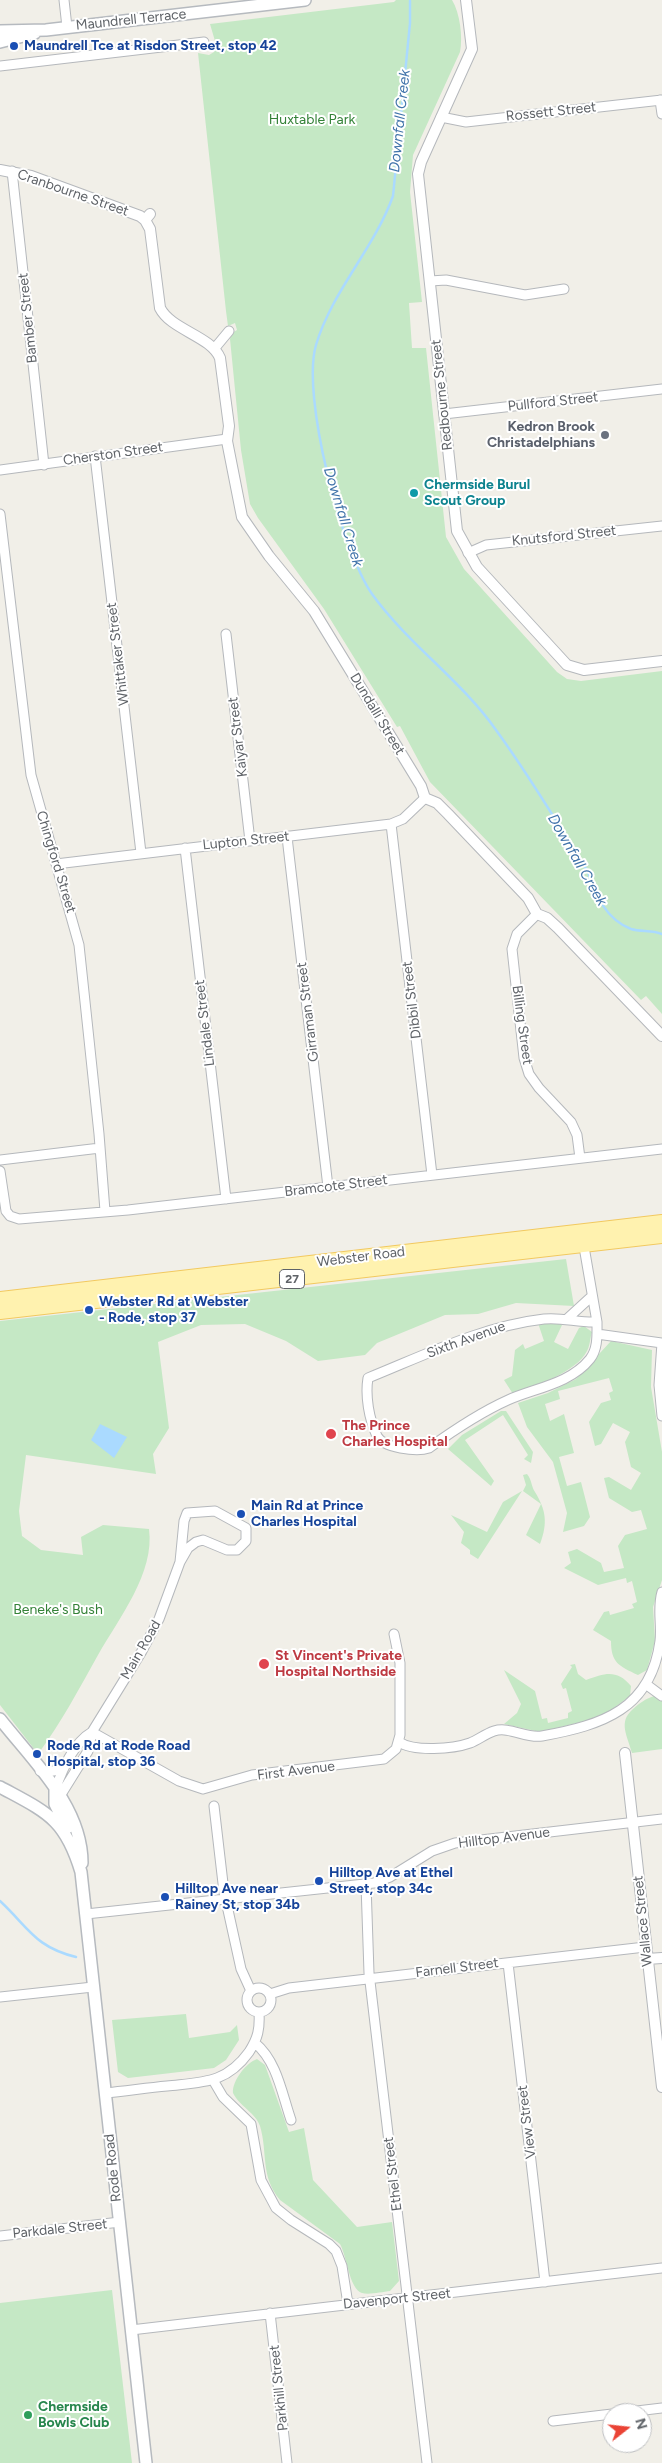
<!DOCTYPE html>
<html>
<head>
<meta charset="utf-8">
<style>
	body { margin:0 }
	#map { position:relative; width:662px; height:2463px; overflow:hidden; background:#f1efe8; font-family:Figtree,sans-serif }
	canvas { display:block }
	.north { position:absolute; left:602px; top:2403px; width:50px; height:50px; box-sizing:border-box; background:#fff; border:1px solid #bfc1c3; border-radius:50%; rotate:74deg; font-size:14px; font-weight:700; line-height:20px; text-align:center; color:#5f6368 }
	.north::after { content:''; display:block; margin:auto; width:18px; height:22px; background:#ea4335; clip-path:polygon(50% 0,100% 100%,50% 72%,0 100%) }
</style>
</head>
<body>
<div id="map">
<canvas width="662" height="2463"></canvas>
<div class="north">N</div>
</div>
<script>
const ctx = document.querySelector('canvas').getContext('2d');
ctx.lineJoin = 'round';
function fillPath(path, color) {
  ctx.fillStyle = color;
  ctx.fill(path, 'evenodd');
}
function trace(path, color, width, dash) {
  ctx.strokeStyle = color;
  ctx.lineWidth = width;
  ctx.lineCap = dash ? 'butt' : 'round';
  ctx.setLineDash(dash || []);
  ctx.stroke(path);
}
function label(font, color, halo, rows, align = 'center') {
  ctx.font = font + ' Figtree,sans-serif';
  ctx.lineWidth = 4;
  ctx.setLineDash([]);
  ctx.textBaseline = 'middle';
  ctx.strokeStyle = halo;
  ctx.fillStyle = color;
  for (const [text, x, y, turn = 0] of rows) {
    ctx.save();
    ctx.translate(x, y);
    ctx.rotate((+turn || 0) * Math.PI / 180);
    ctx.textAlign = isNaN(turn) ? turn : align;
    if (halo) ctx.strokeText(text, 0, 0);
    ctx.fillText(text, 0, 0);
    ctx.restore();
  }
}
const green = new Path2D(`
	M396,0H452C460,13 463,37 460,52L413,155L410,192L422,302L409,303L412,348H426L446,537L464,569L557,672L567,679L581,681L662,671V1014L646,996L641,1000L430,782L400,726L397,727L324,609L258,518L250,504L241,450L230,339L232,333L237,330L235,323L228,326L226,311L198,53L209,55L214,52L215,41L210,24L394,2Z
	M566,1259L574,1306L516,1303L478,1314L445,1315L377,1343L365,1355L318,1361L286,1341L245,1324L201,1325L158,1342L169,1428L153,1454L156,1474L26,1455L19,1511L22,1536L41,1550L83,1555L81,1537L103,1525L149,1529C155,1573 119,1618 98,1655C79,1689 61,1723 38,1754L0,1705V1321Z
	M555,1320L562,1325L554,1342L568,1349L579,1328L584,1326L592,1332C590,1338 590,1346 587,1351C577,1372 533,1387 513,1394L504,1380L512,1376L515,1350L523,1344L525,1349L544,1341L538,1323Z
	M611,1341L652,1350L651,1387L662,1452V1580L653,1607L655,1641L647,1670L638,1675C619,1666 611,1663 611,1641L593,1630L604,1612L609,1611L610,1615L634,1608L632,1604L637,1602L632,1581L627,1583L626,1578L598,1585L564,1568L571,1563L568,1552L577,1549L601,1563L604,1572L624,1568L618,1546L625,1535L647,1529L641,1510L632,1512L609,1498L604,1478L609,1477L631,1490L641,1473L631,1467L625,1442L630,1432L613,1423L601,1444L595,1446L589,1422L601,1403L611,1400L609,1393L613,1391L609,1378L558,1391L560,1399L545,1404L550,1421L564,1414L574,1453L559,1457L567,1486L581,1482L590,1517L584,1526L563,1532L567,1513L553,1462L527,1427L518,1403L548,1393L576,1379Z
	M501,1411H506L533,1452L531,1463L524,1459L528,1455L503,1415L465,1440L494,1481L491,1486L448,1449L462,1435Z
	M527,1474C532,1480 531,1486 535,1492C546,1510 548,1523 540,1544L526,1535L541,1504L523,1491L526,1485L523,1475Z
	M522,1491L478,1559L470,1554V1550L461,1543L464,1532L451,1515L487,1532L503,1502Z
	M575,1664L578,1674L586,1680C605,1673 617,1669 631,1686L630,1696L602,1717L540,1732L504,1724L517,1713L521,1704L504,1670L535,1691L542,1719L547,1718L548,1723L568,1718V1713L572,1711L566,1688L563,1689L561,1684L572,1667L570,1665Z
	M654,1696L662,1701V1749L632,1753C627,1735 618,1722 633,1709C640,1703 645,1699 654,1696Z
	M186,2014L189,2038L230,2032L237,2025L239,2040L226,2060L214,2068L128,2078L118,2072L112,2020Z
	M257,2059L265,2065L289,2132L304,2128L313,2180L357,2227L392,2222L399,2281L390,2291C382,2292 369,2295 362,2293C349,2289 347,2256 340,2244L280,2200C260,2176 268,2153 260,2126C256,2113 239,2106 233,2093C232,2081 246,2063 257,2059Z
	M112,2290L132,2463H0V2303Z`);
const water = new Path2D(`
	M100,1424L127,1437L114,1458L91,1440Z`);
const stream = new Path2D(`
	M410,1V23L393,196C374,249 332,291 316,345C301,396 342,551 372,594C408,644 461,680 496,730C529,775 558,824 588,872C594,894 607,920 631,929C641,932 652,930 662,934
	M0,1901C29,1928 35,1947 76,1957`);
const minor = new Path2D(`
	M64,0L67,27
	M0,66L204,42
	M660,100L662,114
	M441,117L466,122L662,100
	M12,171L44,465
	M430,281L446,280L525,295L564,289
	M214,349L229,331
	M444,414L662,389
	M95,456L141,853
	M0,470L227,439
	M0,514L31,775L79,945L99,1134L105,1211
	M468,553L486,545L662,526
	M226,634L250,841
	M391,824L432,1175
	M287,837L328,1187
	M185,848L226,1199
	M56,864L391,824L403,819L425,798
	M537,914L517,934L512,949L524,1058L529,1074L539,1088L571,1122L577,1135L580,1158
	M0,1160L100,1148
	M0,1171L6,1211L10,1216L19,1219L128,1210L662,1149
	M583,1241L597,1322C597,1335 598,1349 590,1359C570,1384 535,1388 508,1400C479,1413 454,1430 429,1448C417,1452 383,1448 377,1436C369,1419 365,1396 368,1378C425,1355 483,1326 544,1319C563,1317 578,1323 597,1322
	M568,1318L592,1296
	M597,1334L662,1343
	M662,1343L659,1385L662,1416
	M647,1685L662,1696
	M92,1732L179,1781L203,1789L252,1775L384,1759L396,1749L400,1735V1663L394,1634
	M399,1742C414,1752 453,1749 470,1743C478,1740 485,1734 494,1731C510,1726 526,1739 542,1736C603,1725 651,1709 660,1641C662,1624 657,1608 662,1592
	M40,1771H54L65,1766
	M55,1790C62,1770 73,1743 92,1732
	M60,1796L88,1751L92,1732L142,1651L159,1619L180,1562L188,1548L196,1542L203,1540L227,1550H237L246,1541V1528L215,1511L187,1513L184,1521L180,1562
	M214,1806L224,1892L241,1969L251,1991
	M366,1884L369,1973L427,2463
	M86,1914L374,1883L390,1877L432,1851L455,1843L662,1819
	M508,1963L545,2282
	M247 2000a12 12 0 1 1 24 0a12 12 0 1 1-24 0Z
	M270,1994L289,1988L645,1947
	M0,1997L93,1987
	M255,2043C277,2061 282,2094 291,2120
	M213,2080L223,2097L251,2124L261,2180L276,2208L291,2220L329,2244L336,2251L342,2266L348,2304
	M105,2093C126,2091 146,2088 167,2086C202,2082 226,2084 249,2052C258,2038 260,2029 259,2012
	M0,2236L120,2222
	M270,2313L287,2463
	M131,2330L662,2268
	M620,2413L662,2408
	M553,2421L612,2414`);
const tertiary = new Path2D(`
	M466,0L472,49L421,162L418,174L457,531L477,567L567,665L584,670L662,661
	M0,170L31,176L140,216L145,220
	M150,214L145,220L150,229L160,308C171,330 211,336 220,358L229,426L227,441L242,517L269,556L314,611L421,786L425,798L437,803L448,814L528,898L537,914L547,918L558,928L662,1036
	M625,1753L662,2087
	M647,1959L662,1958`);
const secondary = new Path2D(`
	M0,31L46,30L305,0
	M0,42L35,33
	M0,1719C33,1761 82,1806 82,1863
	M0,1787C46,1812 65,1818 81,1872L146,2463
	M55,1790V1804L67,1828`);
const primary = new Path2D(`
	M0,1299L662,1222
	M0,1312L662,1236`);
const markers = [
	[14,46,5,"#1a4fb4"],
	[605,435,5,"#6b7280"],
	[414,493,5,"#0f9aa8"],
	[89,1310,5,"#1a4fb4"],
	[331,1434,6,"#e0444e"],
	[241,1514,5,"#1a4fb4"],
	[264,1664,6,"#e0444e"],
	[37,1754,5,"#1a4fb4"],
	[319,1881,5,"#1a4fb4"],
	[165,1897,5,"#1a4fb4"],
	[28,2415,5,"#2e9e5b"]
];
const shields = [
	[292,1279,25]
];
const shieldNames = [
	["27",292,1279]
];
const streetNames = [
	["Maundrell Terrace",131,20,-6],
	["Rossett Street",551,112,-6],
	["Cranbourne Street",73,193,19],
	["Bamber Street",28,318,-96],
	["Redbourne Street",442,395,-96],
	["Pullford Street",553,402,-6],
	["Cherston Street",113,454,-8],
	["Knutsford Street",564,536,-6],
	["Whittaker Street",118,654,-97],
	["Dundalli Street",377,714,59],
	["Kaiyar Street",238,737,-97],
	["Lupton Street",246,841,-6],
	["Chingford Street",56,862,73],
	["Dibbil Street",412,1000,-97],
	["Girraman Street",308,1012,-97],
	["Lindale Street",205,1023,-97],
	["Billing Street",522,1025,82],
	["Bramcote Street",336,1186,-7],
	["Webster Road",361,1257,-7],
	["Sixth Avenue",466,1340,-20],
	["Main Road",141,1650,-60],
	["First Avenue",296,1771,-7],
	["Hilltop Avenue",504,1838,-7],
	["Wallace Street",643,1921,-96],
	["Farnell Street",457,1968,-7],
	["View Street",527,2122,-97],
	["Rode Road",113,2168,-96],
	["Ethel Street",393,2174,-97],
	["Parkdale Street",60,2229,-6],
	["Davenport Street",397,2299,-6],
	["Parkhill Street",279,2388,-96]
];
const transitNames = [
	["Maundrell Tce at Risdon Street, stop 42",24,46],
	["Webster Rd at Webster",99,1302],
	["- Rode, stop 37",99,1318],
	["Main Rd at Prince",251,1506],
	["Charles Hospital",251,1522],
	["Rode Rd at Rode Road",47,1746],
	["Hospital, stop 36",47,1762],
	["Hilltop Ave at Ethel",329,1873],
	["Street, stop 34c",329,1889],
	["Hilltop Ave near",175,1889],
	["Rainey St, stop 34b",175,1905]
];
const parkNames = [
	["Huxtable Park",312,120],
	["Beneke's Bush",58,1610]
];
const worshipNames = [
	["Kedron Brook",595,427],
	["Christadelphians",595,443]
];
const cultureNames = [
	["Chermside Burul",424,485],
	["Scout Group",424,501]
];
const healthNames = [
	["The Prince",342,1426],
	["Charles Hospital",342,1442],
	["St Vincent's Private",275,1656],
	["Hospital Northside",275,1672]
];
const leisureNames = [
	["Chermside",38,2407],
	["Bowls Club",38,2423]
];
const waterNames = [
	["Downfall Creek",400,121,-84],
	["Downfall Creek",343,517,73],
	["Downfall Creek",577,860,60]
];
fillPath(green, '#c5e8c5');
fillPath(water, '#aadaff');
trace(stream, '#aadaff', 2.5);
trace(minor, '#b5b8bc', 11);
trace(tertiary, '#b5b8bc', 12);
trace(secondary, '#b6babf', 14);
trace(primary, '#f2c960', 16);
trace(minor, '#fff', 9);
trace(tertiary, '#fff', 10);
trace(secondary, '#fff', 11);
trace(primary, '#fff2af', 14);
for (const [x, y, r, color] of markers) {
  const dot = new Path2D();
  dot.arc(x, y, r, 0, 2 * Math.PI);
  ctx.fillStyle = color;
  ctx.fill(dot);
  trace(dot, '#fff', 2);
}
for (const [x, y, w] of shields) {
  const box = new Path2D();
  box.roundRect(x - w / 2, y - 9.5, w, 19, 4);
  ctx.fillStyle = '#fff';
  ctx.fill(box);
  trace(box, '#5f6368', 1);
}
label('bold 12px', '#5f6368', null, shieldNames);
label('14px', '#5f6368', '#fff', streetNames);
label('bold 14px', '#164399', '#fff', transitNames, 'left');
label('14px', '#348238', '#fff', parkNames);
label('bold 14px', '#5b616d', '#fff', worshipNames, 'right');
label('bold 14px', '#0d838f', '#fff', cultureNames, 'left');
label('bold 14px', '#be3a42', '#fff', healthNames, 'left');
label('bold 14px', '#27864d', '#fff', leisureNames, 'left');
label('italic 15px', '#4174aa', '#fff', waterNames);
</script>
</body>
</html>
